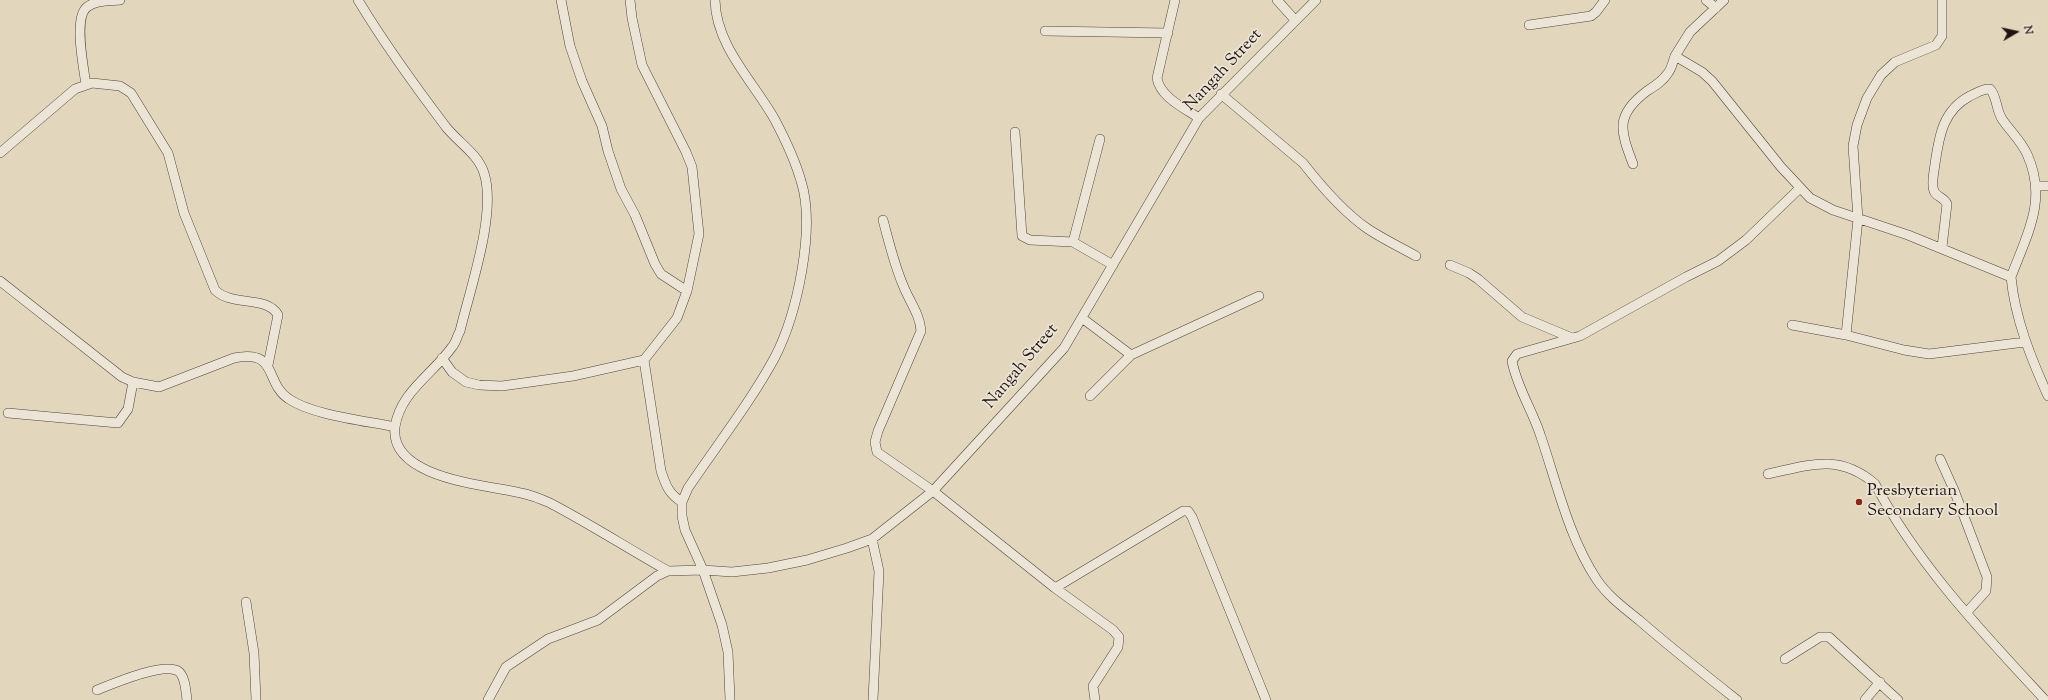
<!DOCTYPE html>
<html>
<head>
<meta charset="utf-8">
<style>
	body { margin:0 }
	#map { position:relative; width:2048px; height:700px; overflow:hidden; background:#e2d6bd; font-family:"Sorts Mill Goudy",serif }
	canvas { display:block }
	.north { position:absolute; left:1996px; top:12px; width:40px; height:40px; -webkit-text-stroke:3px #ece4d4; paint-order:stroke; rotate:81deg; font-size:11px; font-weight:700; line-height:16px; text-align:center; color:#21140e }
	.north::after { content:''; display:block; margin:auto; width:14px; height:18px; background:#21140e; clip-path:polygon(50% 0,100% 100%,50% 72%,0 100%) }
</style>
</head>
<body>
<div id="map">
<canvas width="2048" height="700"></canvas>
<div class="north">N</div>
</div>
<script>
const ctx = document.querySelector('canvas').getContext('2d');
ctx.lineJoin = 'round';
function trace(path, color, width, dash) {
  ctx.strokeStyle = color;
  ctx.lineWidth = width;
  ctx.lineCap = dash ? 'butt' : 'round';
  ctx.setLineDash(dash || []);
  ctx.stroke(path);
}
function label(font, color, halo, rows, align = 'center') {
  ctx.font = font + ' "Sorts Mill Goudy",serif';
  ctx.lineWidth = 3.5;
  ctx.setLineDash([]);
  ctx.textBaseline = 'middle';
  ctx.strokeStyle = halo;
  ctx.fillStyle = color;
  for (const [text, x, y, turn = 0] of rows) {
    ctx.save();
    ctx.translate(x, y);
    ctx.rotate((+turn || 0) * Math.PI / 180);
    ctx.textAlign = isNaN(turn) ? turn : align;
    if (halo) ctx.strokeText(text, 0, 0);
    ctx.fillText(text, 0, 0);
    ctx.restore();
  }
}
const minor = new Path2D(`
	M358,0C385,45 415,86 446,127C459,143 478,154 484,173C497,213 470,289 460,331C457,336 456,343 452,347C433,374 400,392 395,427C389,479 488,485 521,493C531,495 541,499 550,503C590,524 629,549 668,571
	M630,0L632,18L642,65L686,152L692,167L699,234L687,291
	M715,0C716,47 754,82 775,120C785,139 795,160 801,181C816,228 797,314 775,357C750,403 717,445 688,488L682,502V516L685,530L703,570L722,625L728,652L730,700
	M1175,0L1157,78C1160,97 1184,108 1199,118
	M1277,0L1295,20
	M1706,0L1716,8
	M1529,25L1591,16L1596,12L1605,0
	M1045,31L1168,33
	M1675,56L1690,32L1724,0
	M86,85C84,69 73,18 87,7C96,0 109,1 120,0
	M1221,94L1303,163C1321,186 1343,212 1368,229C1383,239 1400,247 1416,256
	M1015,132L1022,236L1030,240L1073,242L1113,265
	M0,153L75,89L92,83L120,86L131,93L168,153L184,213L215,290C232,307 267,295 278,315L268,365
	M1633,164C1620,130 1615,115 1647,91C1655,86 1663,81 1668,73C1672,68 1673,61 1675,56L1702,72L1712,81L1781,167L1810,198L1833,210L1908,235L2011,277C2015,319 2031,358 2048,396
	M2037,186H2048
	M883,220C889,242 894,264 903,285C909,301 920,314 921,331L878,431L875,442L877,452L933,491L1055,588L1113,630L1119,637L1118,647L1093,686L1095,700
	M1073,242L1100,139
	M1942,247L1947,204C1944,197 1936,197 1934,191C1931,184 1934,172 1935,164C1939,136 1943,110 1970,96C1977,93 1983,88 1990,89C1997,96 1996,110 2002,119C2010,131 2021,141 2027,154C2048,200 2027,234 2011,277
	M1450,265L1469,273L1478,279L1522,317L1572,338
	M0,281L122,377L133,382L159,387L234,358C279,349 264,383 289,399C312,415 367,421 395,427
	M1082,318L1131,355
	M1792,325L1846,335L1904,350L1929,354L2025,342
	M1846,335L1858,219L1853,146L1857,125L1867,98L1881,75L1895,62L1936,45L1942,36V0
	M442,358L452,372L466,382L479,385L502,386L573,376L644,360L677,318L687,291L661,274L655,264L635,215L621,189L608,151L602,126L582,81L570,46L561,0
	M644,360L661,471C666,486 669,494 682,502
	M1090,396L1131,355L1259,296
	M8,413L118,423L128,409L133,382
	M1940,459L1954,490L1987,577L1986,591L1967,612
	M1768,474C1809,465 1839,453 1875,484C1918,565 1983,633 2045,700
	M872,539L879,571L873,700
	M1055,588L1183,511H1188L1192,517L1266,700
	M246,602L254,653L256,700
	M1785,659L1820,637H1829L1898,700
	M97,690C112,684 163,662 178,671C185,675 186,692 187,700
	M488,700L506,667L548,639L598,620L657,576L668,571L703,570L732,572L768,568L807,560L847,548L872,539L933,491L1064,348L1199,118L1316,0
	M1737,700C1704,674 1671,648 1639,620C1624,608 1608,596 1597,580C1569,538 1557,484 1541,437C1533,411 1517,388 1512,361L1517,354L1580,336L1686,277L1718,261L1746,240L1799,189
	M1865,700L1880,682`);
const markers = [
	[1859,502,4,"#8f2418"]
];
const streetNames = [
	["Nangah Street",1224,71,-47],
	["Nangah Street",1022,367,-50]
];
const poiNames = [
	["Presbyterian",1867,492],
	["Secondary School",1867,512]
];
trace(minor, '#51443a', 10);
trace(minor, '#ece4d4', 9);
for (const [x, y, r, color] of markers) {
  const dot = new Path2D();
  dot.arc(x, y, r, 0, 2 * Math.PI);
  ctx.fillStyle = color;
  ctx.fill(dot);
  trace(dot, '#ece4d4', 1.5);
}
label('17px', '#21140e', '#ece4d4', streetNames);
label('17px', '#21140e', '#ece4d4', poiNames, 'left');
</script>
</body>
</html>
